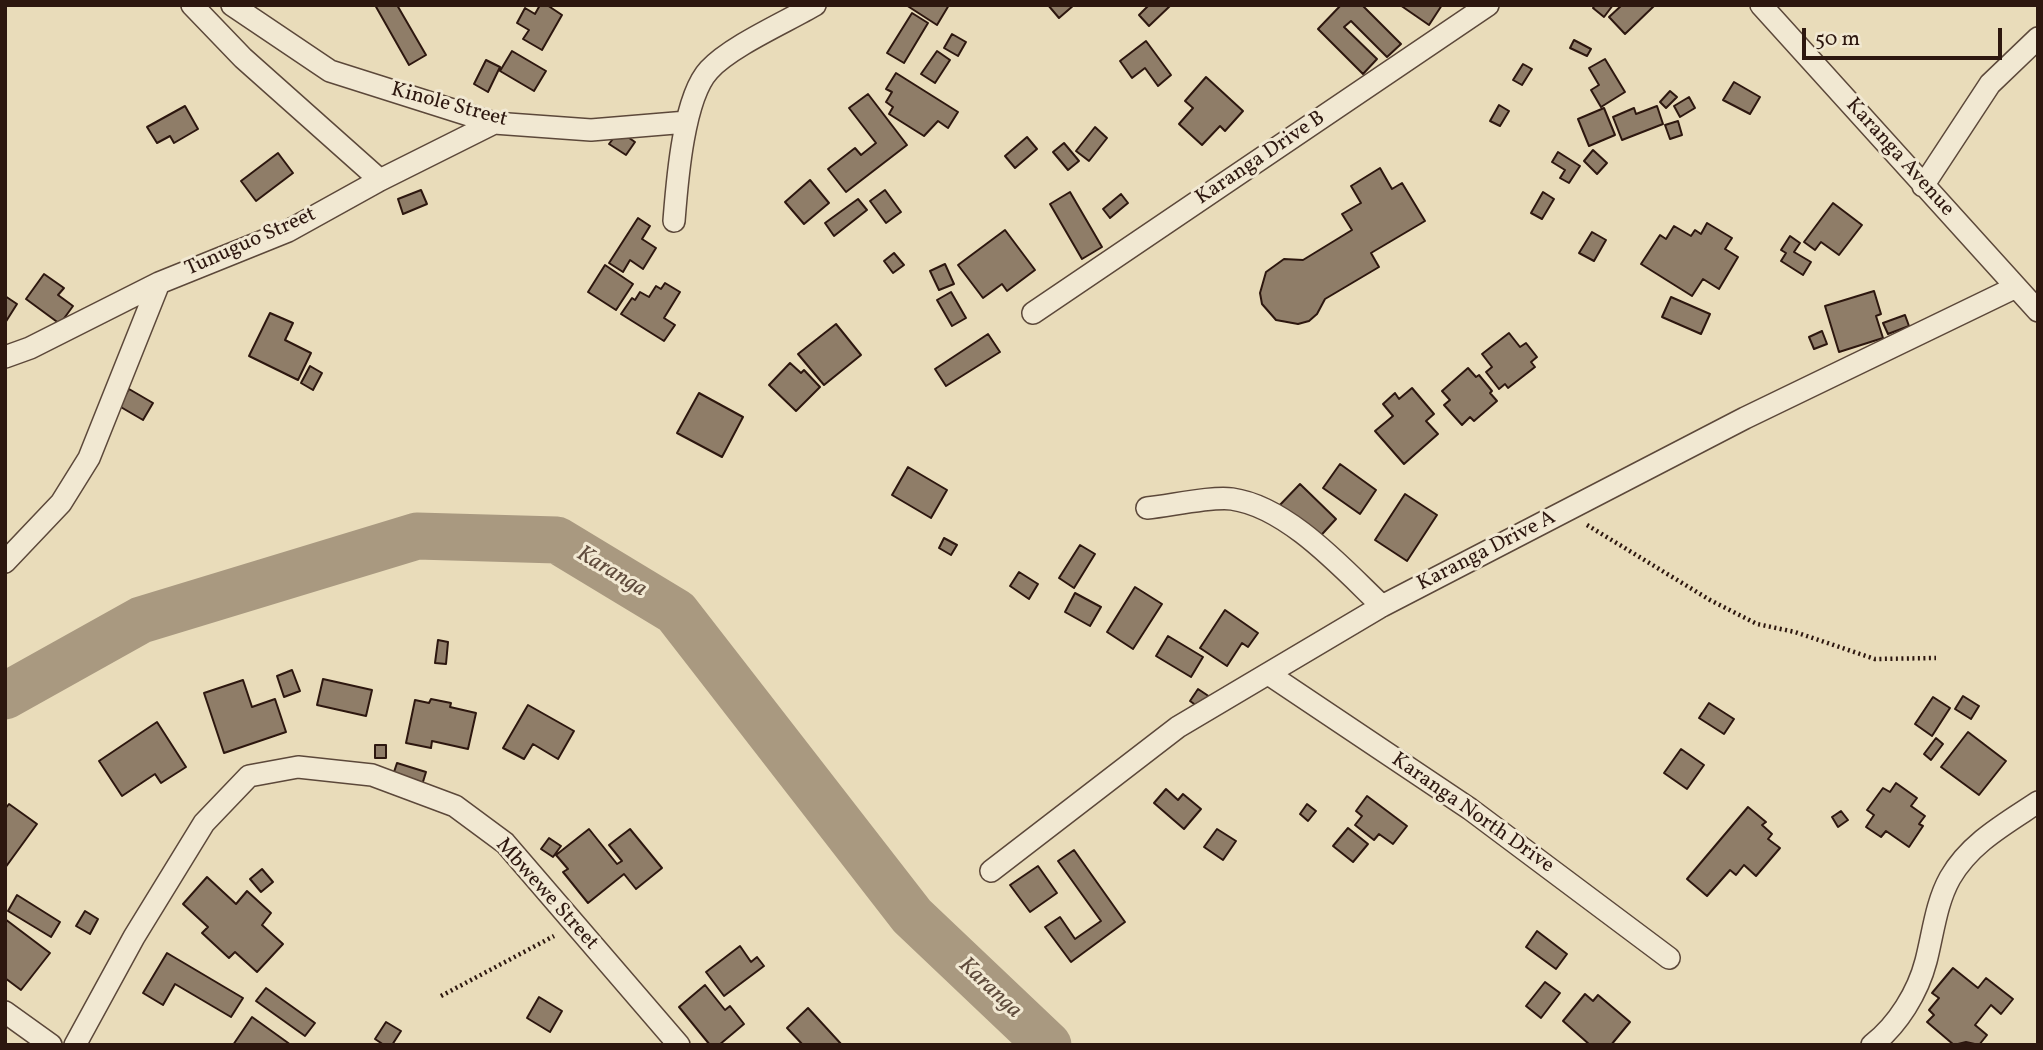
<!DOCTYPE html>
<html>
<head>
<meta charset="utf-8">
<style>
	body { margin:0 }
	#map { position:relative; width:2043px; height:1050px; overflow:hidden; background:#e9dcba; font-family:Vollkorn,serif }
	canvas { display:block }
	.frame { position:absolute; inset:0; border:7px solid #2d170f; pointer-events:none }
	.scale { position:absolute; left:1802px; top:28px; width:200px; height:32px; box-sizing:border-box; border:4px solid #2d170f; border-top:0; padding-left:9px; font-size:21px; line-height:24px; white-space:nowrap; color:#2d170f; -webkit-text-stroke:5px #f1e8d2; paint-order:stroke }
</style>
</head>
<body>
<div id="map">
<canvas width="2043" height="1050"></canvas>
<div class="frame"></div>
<div class="scale">50 m</div>
</div>
<script>
const ctx = document.querySelector('canvas').getContext('2d');
ctx.lineJoin = 'round';
function trace(path, color, width, dash) {
  ctx.strokeStyle = color;
  ctx.lineWidth = width;
  ctx.lineCap = dash ? 'butt' : 'round';
  ctx.setLineDash(dash || []);
  ctx.stroke(path);
}
function fillPath(path, color) {
  ctx.fillStyle = color;
  ctx.fill(path, 'evenodd');
}
function label(font, color, halo, rows, align = 'center') {
  ctx.font = font + ' Vollkorn,serif';
  ctx.lineWidth = 6;
  ctx.setLineDash([]);
  ctx.textBaseline = 'middle';
  ctx.strokeStyle = halo;
  ctx.fillStyle = color;
  for (const [text, x, y, turn = 0] of rows) {
    ctx.save();
    ctx.translate(x, y);
    ctx.rotate((+turn || 0) * Math.PI / 180);
    ctx.textAlign = isNaN(turn) ? turn : align;
    if (halo) ctx.strokeText(text, 0, 0);
    ctx.fillText(text, 0, 0);
    ctx.restore();
  }
}
const river = new Path2D(`
	M5,696L141,620L417,536L557,540L676,612L912,916L1048,1045`);
const building = new Path2D(`
	M375,5H397L426,55L409,65Z
	M540,5H547L562,15L542,50L523,39L529,30L517,23L525,8L535,14Z
	M906,5H949L937,25Z
	M1048,5H1074L1059,18Z
	M1149,5H1171L1149,26L1139,15Z
	M1341,5H1362L1401,44L1387,57L1351,21L1344,27L1377,59L1363,74L1318,29Z
	M1400,5H1442L1429,25Z
	M1595,5H1613L1604,17L1593,8Z
	M1622,5H1655L1625,34L1609,17Z
	M912,13L928,23L904,63L887,53Z
	M952,34L966,42L958,56L944,48Z
	M1574,40L1591,49L1587,56L1570,48Z
	M1146,41L1171,75L1158,86L1145,68L1132,78L1120,61Z
	M512,51L546,71L534,91L500,71Z
	M937,51L950,60L935,83L921,74Z
	M1605,59L1625,92L1601,107L1591,90L1599,85L1589,68Z
	M486,60L500,67L488,92L474,84Z
	M1523,64L1532,69L1522,85L1513,80Z
	M896,73L958,112L948,128L938,121L924,136L889,114L893,107L886,102L892,92L886,89Z
	M1206,77L1243,111L1225,131L1220,126L1202,145L1179,124L1193,108L1185,101Z
	M1734,82L1760,97L1750,114L1723,100Z
	M1670,91L1677,97L1666,108L1660,102Z
	M868,94L907,145L846,192L828,169L855,148L861,155L876,143L849,108Z
	M1689,97L1695,108L1680,117L1674,106Z
	M1499,105L1509,111L1500,126L1490,121Z
	M185,106L198,129L174,143L170,136L157,143L147,127Z
	M1657,106L1663,124L1622,140L1613,117L1634,108L1636,114Z
	M1604,108L1615,135L1589,146L1578,119Z
	M1678,121L1682,135L1670,139L1665,125Z
	M1095,127L1107,138L1089,161L1076,151Z
	M619,131L635,142L626,155L609,144Z
	M1027,137L1037,149L1015,168L1005,156Z
	M1064,143L1079,161L1068,170L1053,152Z
	M1593,150L1607,163L1597,174L1584,161Z
	M1558,152L1580,166L1569,183L1560,178L1565,170L1552,162Z
	M278,153L293,173L256,201L241,181Z
	M1380,168L1392,189L1402,183L1425,221L1371,253L1379,267L1325,299L1317,314L1309,321L1298,324L1276,320L1262,304L1260,293L1266,272L1284,259L1303,260L1352,230L1342,214L1361,203L1351,186Z
	M810,180L829,203L804,224L785,202Z
	M421,190L427,204L403,214L398,199Z
	M885,190L901,212L886,223L870,201Z
	M1070,192L1102,247L1082,259L1050,204Z
	M1543,192L1554,199L1542,219L1531,213Z
	M1121,194L1128,203L1110,218L1103,209Z
	M858,199L867,210L834,236L825,223Z
	M1833,203L1862,225L1839,255L1821,242L1815,250L1804,242Z
	M638,218L650,226L642,239L656,248L643,269L630,260L623,272L609,263Z
	M1707,223L1732,238L1725,249L1738,257L1719,289L1703,279L1692,296L1641,264L1660,235L1666,239L1674,226L1691,236L1695,230L1701,234Z
	M1005,230L1035,270L1007,291L1002,284L983,298L958,265Z
	M1592,232L1606,240L1594,261L1579,253Z
	M1790,236L1800,243L1794,252L1811,262L1803,275L1781,261L1786,253L1781,250Z
	M894,253L904,265L893,273L884,261Z
	M945,264L954,284L939,290L930,271Z
	M605,265L633,284L616,310L588,292Z
	M44,274L64,288L58,295L73,306L60,324L26,299Z
	M665,283L680,292L664,318L675,325L664,341L621,314L632,298L635,300L640,292L649,297L656,286L661,289Z
	M1874,291L1881,314L1876,316L1883,338L1839,352L1825,306Z
	M951,292L966,318L952,326L937,300Z
	M5,296L17,304L5,323Z
	M1671,297L1710,314L1701,334L1662,317Z
	M270,313L293,323L285,340L311,353L298,380L249,356Z
	M1905,315L1909,326L1888,334L1883,323Z
	M836,324L861,355L824,385L798,354Z
	M1822,331L1827,344L1814,349L1809,337Z
	M1509,333L1520,347L1526,343L1537,357L1531,362L1535,367L1508,388L1505,384L1499,389L1486,372L1492,367L1482,354Z
	M988,334L1000,352L946,386L935,369Z
	M790,363L801,373L804,370L820,387L796,411L769,385Z
	M310,366L322,373L313,390L301,383Z
	M1468,368L1476,377L1479,375L1492,391L1490,393L1497,401L1474,421L1470,417L1462,425L1444,405L1450,400L1442,391Z
	M1412,388L1434,414L1426,421L1438,434L1404,464L1375,431L1393,416L1383,404L1395,393L1399,399Z
	M129,389L153,403L143,420L119,406Z
	M699,393L743,417L722,457L677,433Z
	M1340,464L1376,490L1360,514L1323,488Z
	M908,467L947,490L931,518L892,495Z
	M1300,484L1336,519L1314,543L1277,508Z
	M1405,494L1437,515L1407,561L1375,540Z
	M944,538L957,545L951,555L939,548Z
	M1080,545L1095,554L1074,588L1059,578Z
	M1019,572L1038,584L1029,599L1010,586Z
	M1135,587L1162,604L1133,649L1107,632Z
	M1075,593L1101,607L1090,626L1065,612Z
	M1225,610L1258,633L1248,647L1242,643L1227,666L1200,648Z
	M1168,636L1203,657L1191,677L1156,656Z
	M438,640L448,642L446,664L435,663Z
	M292,670L300,691L284,697L277,676Z
	M323,679L372,690L366,716L317,705Z
	M243,680L252,707L275,699L286,732L224,753L204,693Z
	M1198,689L1213,699L1204,711L1190,701Z
	M1963,696L1979,706L1971,719L1955,709Z
	M1933,697L1950,708L1932,736L1915,724Z
	M431,699L451,703L450,707L476,713L468,749L432,741L431,748L406,743L415,700L429,703Z
	M1709,703L1734,719L1724,734L1699,718Z
	M528,705L574,731L558,759L533,744L524,759L503,748Z
	M157,722L186,767L161,783L155,774L122,796L99,761Z
	M1968,732L2006,761L1979,795L1941,767Z
	M1936,738L1943,744L1931,760L1924,754Z
	M375,745H386V758H375Z
	M1681,749L1704,765L1687,789L1664,773Z
	M397,763L426,772L422,785L393,775Z
	M1896,783L1917,798L1911,806L1925,816L1919,824L1923,826L1909,847L1886,831L1881,837L1866,827L1874,815L1867,810L1883,788L1890,792Z
	M1166,789L1178,800L1183,794L1201,809L1184,829L1154,803Z
	M1367,796L1407,826L1393,844L1379,834L1374,840L1355,825L1362,816L1356,811Z
	M9,804L37,824L5,868V809Z
	M1307,804L1316,811L1308,821L1300,814Z
	M1748,807L1766,822L1762,825L1772,834L1768,839L1780,848L1756,876L1744,865L1736,875L1730,870L1707,896L1687,879Z
	M1841,811L1848,820L1838,827L1832,817Z
	M1348,828L1368,844L1353,862L1333,846Z
	M589,829L617,864L622,861L609,845L630,829L662,868L636,889L624,874L588,903L563,872L568,869L556,855Z
	M1217,829L1236,841L1223,860L1204,847Z
	M549,838L561,846L553,857L541,849Z
	M1074,850L1125,922L1071,962L1045,927L1060,917L1075,939L1101,921L1058,861Z
	M1038,866L1057,893L1030,912L1010,885Z
	M262,869L273,882L261,892L250,879Z
	M207,877L236,904L247,891L271,913L262,925L283,944L257,972L235,952L229,958L202,933L208,927L183,904Z
	M17,895L60,922L51,937L8,911Z
	M85,911L98,919L90,934L76,926Z
	M5,919L50,953L21,990L5,978Z
	M1537,931L1567,954L1556,969L1526,947Z
	M740,946L751,962L757,957L764,966L724,996L706,972Z
	M167,953L243,998L231,1017L175,984L163,1005L143,993Z
	M1953,968L1978,988L1986,978L2013,999L2001,1014L1991,1005L1975,1025L1987,1035L1979,1045L1966,1042L1954,1045L1927,1022L1934,1015L1929,1010L1939,998L1932,993Z
	M1545,982L1560,993L1541,1018L1526,1006Z
	M705,985L725,1010L730,1006L744,1024L719,1045H710L679,1007Z
	M266,988L315,1023L305,1036L256,1001Z
	M1585,994L1593,1001L1598,995L1630,1022L1611,1045H1590L1563,1021Z
	M539,997L562,1011L550,1032L527,1018Z
	M808,1008L842,1045H803L787,1028Z
	M252,1017L291,1045H233Z
	M386,1022L401,1031L392,1045H384L375,1039Z`);
const path = new Path2D(`
	M1587,525L1710,600L1757,624L1795,632L1875,659L1936,658
	M441,996L554,936`);
const street = new Path2D(`
	M192,5L243,58L380,180
	M232,5L330,71L494,123L591,130L687,122
	M1761,5L2038,311
	M1923,186L1990,84L2038,38
	M674,221C677,183 683,98 709,70C731,46 786,22 815,5
	M1033,313L1488,5
	M5,357L30,348L159,283L288,231L380,180L494,123
	M1147,508C1169,506 1212,496 1232,499C1288,507 1343,569 1382,606
	M5,562L61,503L89,458L159,283
	M1270,675L1470,809L1669,958
	M991,871L1178,727L1382,606L1745,418L2014,288
	M5,1012L51,1045
	M75,1045L134,937L204,823L249,776L298,767L372,775L455,806L505,843L679,1045
	M1872,1045C1898,1025 1918,992 1926,961C1933,934 1936,903 1950,878C1970,843 2005,824 2038,802`);
const streetNames = [
	["Kinole Street",449,106,15],
	["Karanga Avenue",1899,158,48],
	["Karanga Drive B",1261,159,-34],
	["Tunuguo Street",251,243,-24],
	["Karanga Drive A",1487,552,-27],
	["Karanga North Drive",1472,814,35],
	["Mbwewe Street",546,895,48]
];
const waterNames = [
	["Karanga",611,573,31],
	["Karanga",989,989,43]
];
trace(river, '#a99980', 47);
fillPath(building, '#8f7d68');
trace(building, '#2d170f', 2);
trace(street, '#5c483a', 24);
trace(path, '#2d170f', 4.5, [2, 3.5]);
trace(street, '#f1e8d2', 21);
label('21px', '#2d170f', '#f1e8d2', streetNames);
label('italic 23px', '#5f4b3c', '#f1e8d2', waterNames);
</script>
</body>
</html>
